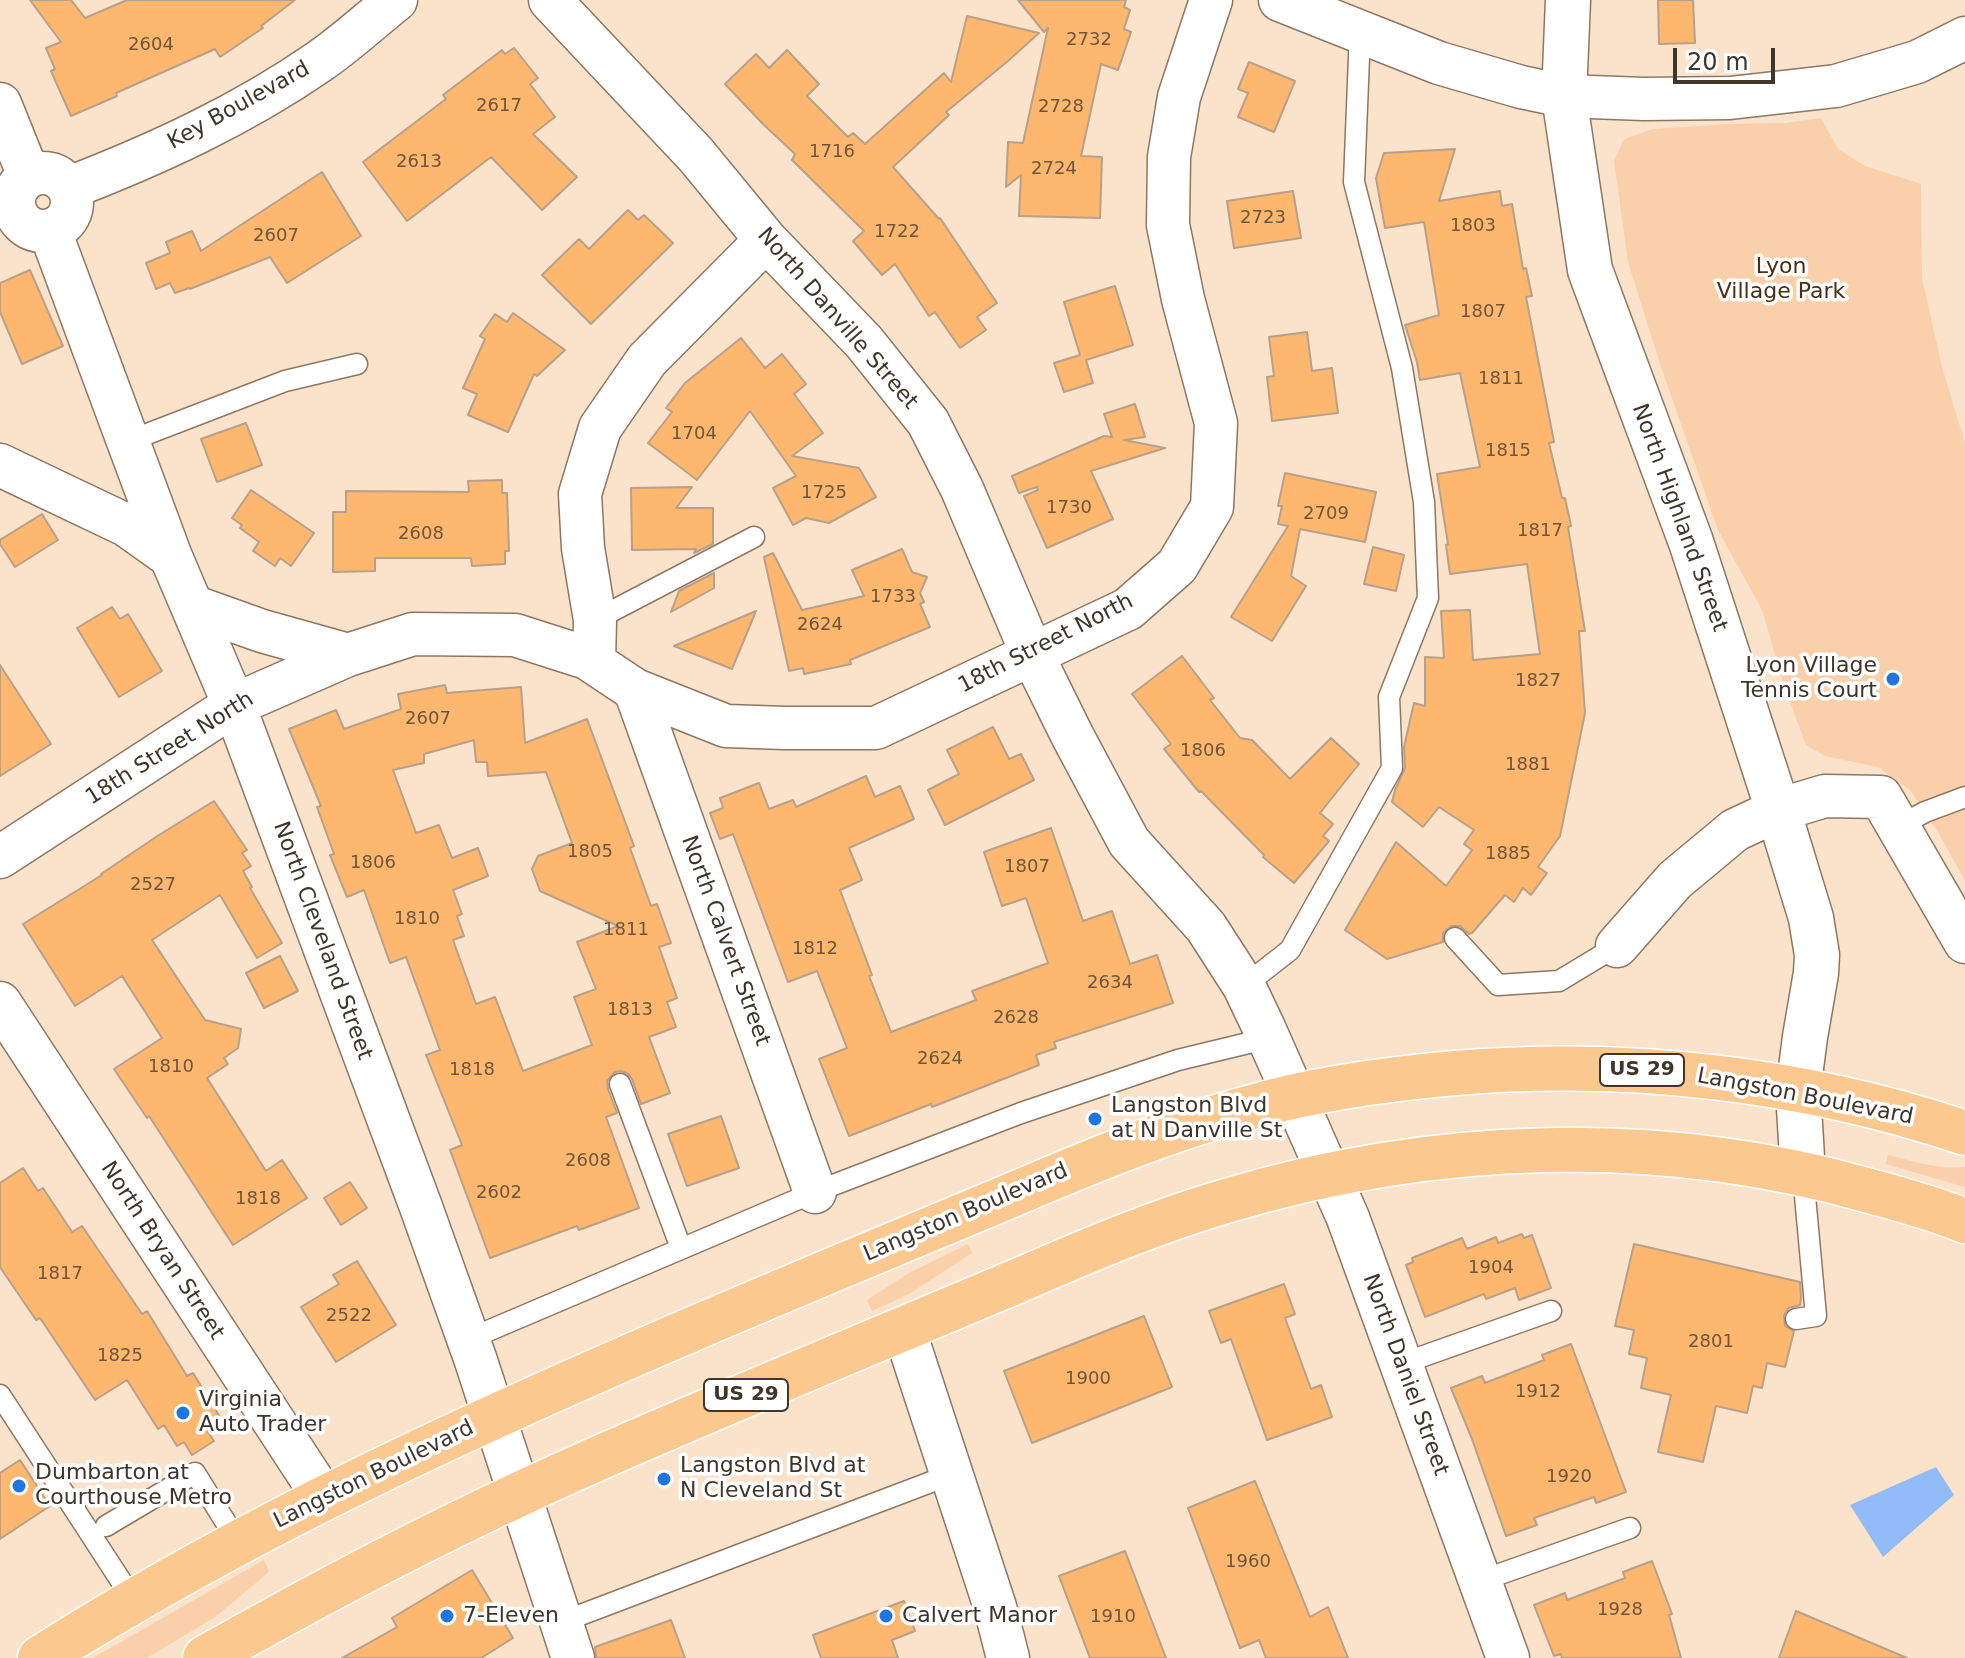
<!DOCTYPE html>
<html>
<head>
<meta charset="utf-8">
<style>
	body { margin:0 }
	#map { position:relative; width:1965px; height:1658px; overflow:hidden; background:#fbe2ca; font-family:"DejaVu Sans",sans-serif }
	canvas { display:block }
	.scale { position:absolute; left:1673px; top:48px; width:102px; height:36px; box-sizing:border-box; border:4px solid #3f352b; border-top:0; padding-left:10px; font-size:24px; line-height:28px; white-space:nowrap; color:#3f352b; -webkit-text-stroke:6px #fff; paint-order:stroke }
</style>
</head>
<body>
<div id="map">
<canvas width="1965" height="1658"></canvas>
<div class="scale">20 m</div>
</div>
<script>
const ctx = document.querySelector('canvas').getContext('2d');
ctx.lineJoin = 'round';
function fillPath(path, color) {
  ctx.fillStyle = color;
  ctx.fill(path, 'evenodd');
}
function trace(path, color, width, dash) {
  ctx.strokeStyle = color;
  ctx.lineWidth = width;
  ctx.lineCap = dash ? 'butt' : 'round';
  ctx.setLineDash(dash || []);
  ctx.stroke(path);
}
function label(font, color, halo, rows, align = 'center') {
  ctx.font = font + ' "DejaVu Sans",sans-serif';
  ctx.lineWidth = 7;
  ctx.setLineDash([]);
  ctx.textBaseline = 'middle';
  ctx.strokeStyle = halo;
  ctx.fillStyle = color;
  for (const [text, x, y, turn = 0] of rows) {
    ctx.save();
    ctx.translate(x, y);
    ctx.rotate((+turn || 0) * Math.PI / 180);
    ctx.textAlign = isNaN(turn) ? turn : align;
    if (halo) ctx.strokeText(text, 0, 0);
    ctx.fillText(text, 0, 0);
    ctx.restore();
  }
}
const green = new Path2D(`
	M1821,118L1838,149L1865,166L1921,184L1922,278L1942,367L1965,443V881L1938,832L1910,790L1878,767L1825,756L1806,745L1784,685L1762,610L1718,530L1661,367L1628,262L1614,161L1624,139L1653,129L1731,124L1785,123Z
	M1888,1155C1913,1161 1938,1170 1965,1167V1187L1886,1164Z
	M968,1244L972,1253L909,1294L872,1311L867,1300L909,1273Z
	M264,1560L269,1572L215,1617L147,1658H93Z`);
const water = new Path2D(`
	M1936,1467L1954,1495L1883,1557L1850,1505Z`);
const building = new Path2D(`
	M30,0H71L85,18L127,0H295L261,26L263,28L220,57L215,49L116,93L117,96L71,116L51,71L55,69L46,48L61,42Z
	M1018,0H1126L1124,7L1130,10L1124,29L1131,32L1118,70L1101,64L1081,156L1102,157L1100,218L1019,216L1021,175L1006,187L1008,142L1023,143L1048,28L1044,32Z
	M1658,0H1693L1695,43L1659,44Z
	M967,16L1039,33L1008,61L946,112L949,115L893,167L939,219L940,218L997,303L977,317L986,330L960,348L935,312L929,316L895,264L882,275L853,241L864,231L792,160L795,154L764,125L725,84L756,54L769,68L787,50L819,84L807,96L848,137L853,133L865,144L944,73L951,82Z
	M514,48L538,78L530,84L555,117L533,134L577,177L542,210L491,157L407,221L363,162L446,99L443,95L502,50L505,54Z
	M1249,62L1295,81L1274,132L1238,117L1248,93L1238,89Z
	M1455,149L1439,201L1500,191L1502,206L1512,204L1523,269L1526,268L1532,296L1526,297L1554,442L1549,443L1562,498H1565L1571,526L1568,527L1585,631H1579L1585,713L1560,836L1538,867L1547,873L1531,895L1523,888L1514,902L1505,895L1472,933L1469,934L1460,926H1451L1443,933V942L1387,959L1345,930L1396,842L1446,886L1472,850L1464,844L1474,830L1439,807L1423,827L1392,802L1395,790L1405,768L1404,747L1414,703L1425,706V657L1444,658L1441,611L1470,610L1473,660L1540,654L1527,564L1450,574L1446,545L1448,544L1437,474L1480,467L1460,373L1420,380L1417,362L1405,325L1439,315L1424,222L1385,228L1376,178L1384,153Z
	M322,172L361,236L287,283L270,257L190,289L189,288L175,293L170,283L156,289L146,263L170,253L166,242L192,231L201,251Z
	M1293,191L1301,238L1234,248L1227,201Z
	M628,210L638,220L644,215L673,243L591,324L542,275L579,239L589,249Z
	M30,270L63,346L22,364L0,312V283Z
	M1115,286L1133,345L1086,360L1093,383L1064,392L1054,363L1080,355L1064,302Z
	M513,313L565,350L537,376L534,374L508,432L468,415L477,394L463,388L485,339L480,336L495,314L507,322Z
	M1307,332L1312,371L1332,368L1338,413L1272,421L1267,377L1274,376L1269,337Z
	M741,338L765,368L782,354L806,384L794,394L823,433L792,456L859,468L876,497L829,523L806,518L793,525L773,488L796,476L750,411L697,480L648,443L672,412L666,408L685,383Z
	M1135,404L1145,437L1124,440L1165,448L1091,471L1113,519L1047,548L1024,496L1038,490L1037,487L1019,493L1012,476L1104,436L1112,437L1104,414Z
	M246,423L262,465L217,482L201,439Z
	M1285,473L1376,492L1365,542L1300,529L1291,576L1306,586L1272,641L1231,617L1288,526L1278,524L1282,506H1278Z
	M502,480V493H507L509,551H505V564L472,566L471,558H375V571L333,572V512H346V491L469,492L468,481Z
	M692,487L676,508H713V544L694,553L696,549L632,550L631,488Z
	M251,490L314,533L291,566L280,558L275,566L253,551L259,542L240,528L242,525L232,518Z
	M42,514L58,540L15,567L0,544V540Z
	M1373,547L1404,555L1396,591L1364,584Z
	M902,549L912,572L927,577L920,593L924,602L920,604L930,627L850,660L851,664L804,674L803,668L789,671L764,557L773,553L802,610L864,596L852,570Z
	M714,573V588L671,612L679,591Z
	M112,607L120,619L128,614L162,671L119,697L77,628Z
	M756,611L732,669L674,646Z
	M1182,656L1214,698L1210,700L1240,738L1252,740L1290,779L1331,738L1359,764L1320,813L1333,824L1323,836L1329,841L1294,883L1263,857L1264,855L1201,791L1199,792L1164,749L1171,744L1132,694Z
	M0,665L51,744L0,776Z
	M445,685L447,693L521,687L525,743L587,719L634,846L630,848L651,906L657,904L671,943L659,947L677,998L667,1002L676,1027L649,1037L670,1093L641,1104L632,1079L628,1074L621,1071L615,1072L607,1081L608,1089L617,1113L606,1117L639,1208L579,1230L577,1226L490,1258L450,1150L462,1145L426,1055L440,1050L406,957L390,963L364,890L347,897L330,855L334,854L317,807L321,806L289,729L336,710L344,729L401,709L398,694ZM474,740L476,762H487L488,776L546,772L572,843L538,856L532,869L540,891L618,926L577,942L596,989L574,997L592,1045L523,1071L495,997L476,1004L453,940L464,936L457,916L462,914L453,890L488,876L478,848L452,858L439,825L416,833L393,770L424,763V754Z
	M993,727L1009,759L1021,754L1034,780L945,825L928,790L959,774L947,750Z
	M866,776L875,797L900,786L914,819L849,848L862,880L840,890L872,975L869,976L891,1032L976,1000L972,991L1048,963L1026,898L1002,906L984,852L1051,828L1083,921L1112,911L1130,964L1157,955L1173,1003L1054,1042L1056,1048L1036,1055L1039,1065L932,1107L931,1104L849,1136L819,1059L847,1048L817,971L788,982L733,834L720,839L710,813L723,808L720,798L759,783L769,809L793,800L796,807Z
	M214,801L247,850L242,853L251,866L243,871L252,887L250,888L282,943L257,958L220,895L152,940L205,1020L241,1029L238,1048L224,1058L228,1064L207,1078L266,1171L282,1160L307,1198L233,1245L149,1116L147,1118L114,1069L162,1038L122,976L75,1006L23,924L102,875L101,874L159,835Z
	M280,956L298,991L264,1008L246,973Z
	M721,1116L739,1168L687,1186L668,1134Z
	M23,1168L38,1191L43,1188L72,1232L82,1226L142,1314L147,1311L187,1376L193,1373L223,1422L208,1432L214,1441L192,1455L184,1442L177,1446L164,1425L158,1429L127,1380L95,1400L40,1318L36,1320L0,1267V1183Z
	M350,1182L367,1208L341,1225L324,1198Z
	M1522,1234L1524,1238L1532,1235L1551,1288L1519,1300L1515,1288L1486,1299L1484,1294L1425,1317L1406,1265L1413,1262L1412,1258L1462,1238L1467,1249L1496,1237L1498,1243Z
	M1634,1244L1800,1282L1801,1298L1800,1305L1789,1308L1784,1315L1785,1326L1794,1331L1785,1367L1767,1363L1762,1388L1753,1386L1747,1413L1716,1406L1703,1462L1658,1452L1671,1395L1641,1388L1647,1358L1629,1354L1634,1330L1615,1326Z
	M357,1261L396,1325L336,1362L301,1307L339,1284L333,1275Z
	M1284,1284L1295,1314L1285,1318L1311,1389L1321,1385L1332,1417L1267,1440L1231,1339L1221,1343L1209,1311Z
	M1144,1316L1172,1387L1032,1443L1004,1371Z
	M1571,1344L1626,1492L1596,1503L1594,1497L1534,1518L1537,1525L1506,1536L1472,1439L1451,1388L1482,1376L1485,1383L1544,1360L1542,1355Z
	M20,1460L50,1506L0,1539V1473Z
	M1255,1481L1310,1617L1328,1607L1348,1658H1266L1259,1640L1240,1648L1188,1508Z
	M1125,1551L1166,1658H1090L1059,1576Z
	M1652,1561L1672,1614L1669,1615L1681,1658H1562L1561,1654L1554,1656L1534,1605L1565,1593L1567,1600L1625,1578L1623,1572Z
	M472,1570L513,1638L481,1658H342L397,1627L392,1618Z
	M904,1601L915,1631L892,1640L898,1658H821L813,1635Z
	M1796,1611L1907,1658H1779Z
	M671,1620L685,1658H596L595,1647Z`);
const service = new Path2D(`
	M129,441L285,381L357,364
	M595,620L754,537
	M1899,826L1925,812L1965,797
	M1455,938L1498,985L1559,981L1617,946
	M1244,986L1290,950L1392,768L1389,697L1428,598L1424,502L1402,368L1354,182L1360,32
	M620,1084L681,1248
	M1796,1319L1816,1316L1803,1174
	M469,1339L815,1192L1021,1113L1178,1060L1269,1038
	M1401,1364L1551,1311
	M0,1395L134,1601
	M106,1526L195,1473L238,1542
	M1480,1581L1630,1528
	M562,1622L952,1474`);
const minor = new Path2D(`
	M550,0L696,155L766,240L864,342L928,422L962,489L1032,654L1072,735L1129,842L1206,927L1244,986L1264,1028L1348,1218L1508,1658
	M1280,0L1439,63L1521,87L1564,96L1644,99L1730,98L1836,86L1917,62L1965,38
	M0,104L29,176
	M14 202a29 29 0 1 1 58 0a29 29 0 1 1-58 0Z
	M69,188C157,154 242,115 320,61C346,43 371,20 396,0
	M50,231L171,557L234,705L421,1207L475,1358L573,1658
	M0,465L126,525L171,557
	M192,606L262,631L348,655
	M594,662L595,620L583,548L580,494L600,428L647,360L766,240
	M635,690L815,1192
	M0,857L234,705L348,655L413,634L515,635L587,658L635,690L726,726L785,728H876L1128,609L1177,566L1212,507L1216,423L1183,299L1168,225L1169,157L1179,97L1211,0
	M1617,946L1675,880L1735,830L1778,810L1825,796L1881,797L1965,942
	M0,1003L324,1498
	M904,1329L995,1607L1008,1658`);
const tertiary = new Path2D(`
	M1568,0L1564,96L1590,270L1691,542L1778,810L1811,918L1817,955L1816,973L1805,1037L1798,1091L1803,1174`);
const primary = new Path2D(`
	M40,1658C256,1521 489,1416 723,1316C815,1277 908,1238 1000,1200C1082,1165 1165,1130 1252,1107C1318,1088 1387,1079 1455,1073C1627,1059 1802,1078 1965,1133
	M205,1658C309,1599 414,1543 522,1493C621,1446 723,1405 824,1362C888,1335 952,1309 1015,1282C1084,1252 1154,1222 1226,1201C1433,1139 1657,1131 1866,1190C1900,1199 1933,1208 1965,1221`);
const markers = [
	[1893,679,8,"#1e77e0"],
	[1095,1119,8,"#1e77e0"],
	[183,1413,8,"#1e77e0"],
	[664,1479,8,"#1e77e0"],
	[19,1486,8,"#1e77e0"],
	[447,1616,8,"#1e77e0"],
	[886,1616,8,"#1e77e0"]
];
const numberNames = [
	["2732",1089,40],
	["2604",151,45],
	["2617",499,106],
	["2728",1061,107],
	["1716",832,152],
	["2613",419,162],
	["2724",1054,169],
	["2723",1263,218],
	["1803",1473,226],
	["1722",897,232],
	["2607",276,236],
	["1807",1483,312],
	["1811",1501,379],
	["1704",694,434],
	["1815",1508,451],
	["1725",824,493],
	["1730",1069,508],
	["2709",1326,514],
	["1817",1540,531],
	["2608",421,534],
	["1733",893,597],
	["2624",820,625],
	["1827",1538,681],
	["2607",428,719],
	["1806",1203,751],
	["1881",1528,765],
	["1805",590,852],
	["1885",1508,854],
	["1806",373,863],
	["1807",1027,867],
	["2527",153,885],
	["1810",417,919],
	["1811",626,930],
	["1812",815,949],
	["2634",1110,983],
	["1813",630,1010],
	["2628",1016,1018],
	["2624",940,1059],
	["1810",171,1067],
	["1818",472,1070],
	["2608",588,1161],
	["2602",499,1193],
	["1818",258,1199],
	["1904",1491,1268],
	["1817",60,1274],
	["2522",349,1316],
	["2801",1711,1342],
	["1825",120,1356],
	["1900",1088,1379],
	["1912",1538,1392],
	["1920",1569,1477],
	["1960",1248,1562],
	["1928",1620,1610],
	["1910",1113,1617]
];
const shields = [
	[1642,1070,84],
	[746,1395,84]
];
const shieldNames = [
	["US 29",1642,1070],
	["US 29",746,1395]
];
const streetNames = [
	["Key Boulevard",239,106,-29],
	["North Danville Street",837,319,49],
	["North Highland Street",1679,518,70],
	["18th Street North",1046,644,-27],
	["18th Street North",170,749,-32],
	["North Cleveland Street",322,941,70],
	["North Calvert Street",725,941,70],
	["Langston Boulevard",1805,1097,11],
	["Langston Boulevard",966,1213,-23],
	["North Bryan Street",162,1251,57],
	["North Daniel Street",1405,1375,70],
	["Langston Boulevard",374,1475,-26]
];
const parkNames = [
	["Lyon",1781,267],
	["Village Park",1781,292]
];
const poiNames = [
	["Lyon Village",1877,666,"right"],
	["Tennis Court",1877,691,"right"],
	["Langston Blvd",1111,1106],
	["at N Danville St",1111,1131],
	["Virginia",199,1400],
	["Auto Trader",199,1425],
	["Langston Blvd at",680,1466],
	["N Cleveland St",680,1491],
	["Dumbarton at",35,1473],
	["Courthouse Metro",35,1498],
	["7-Eleven",463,1616],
	["Calvert Manor",902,1616]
];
fillPath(green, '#f9d0a9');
fillPath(water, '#91bcf7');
fillPath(building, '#fdb76f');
trace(building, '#b8a089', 2);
trace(service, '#8e7762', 23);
trace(minor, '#8e7762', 45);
trace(tertiary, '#8e7762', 47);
trace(primary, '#fff', 47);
trace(service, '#fff', 20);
trace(minor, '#fff', 42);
trace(tertiary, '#fff', 44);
trace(primary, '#fbc98f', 44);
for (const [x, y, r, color] of markers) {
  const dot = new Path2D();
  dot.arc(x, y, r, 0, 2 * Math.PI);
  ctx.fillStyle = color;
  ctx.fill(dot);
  trace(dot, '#fff', 3);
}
label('18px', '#6e563c', null, numberNames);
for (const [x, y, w] of shields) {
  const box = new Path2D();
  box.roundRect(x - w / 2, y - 16, w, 32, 6);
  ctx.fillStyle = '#fff';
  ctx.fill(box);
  trace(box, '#3f352b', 2);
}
label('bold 20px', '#3f352b', null, shieldNames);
label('22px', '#3f352b', '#fff', streetNames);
label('22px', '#4b2f10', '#fff', parkNames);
label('22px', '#3f352b', '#fff', poiNames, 'left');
</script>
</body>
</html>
